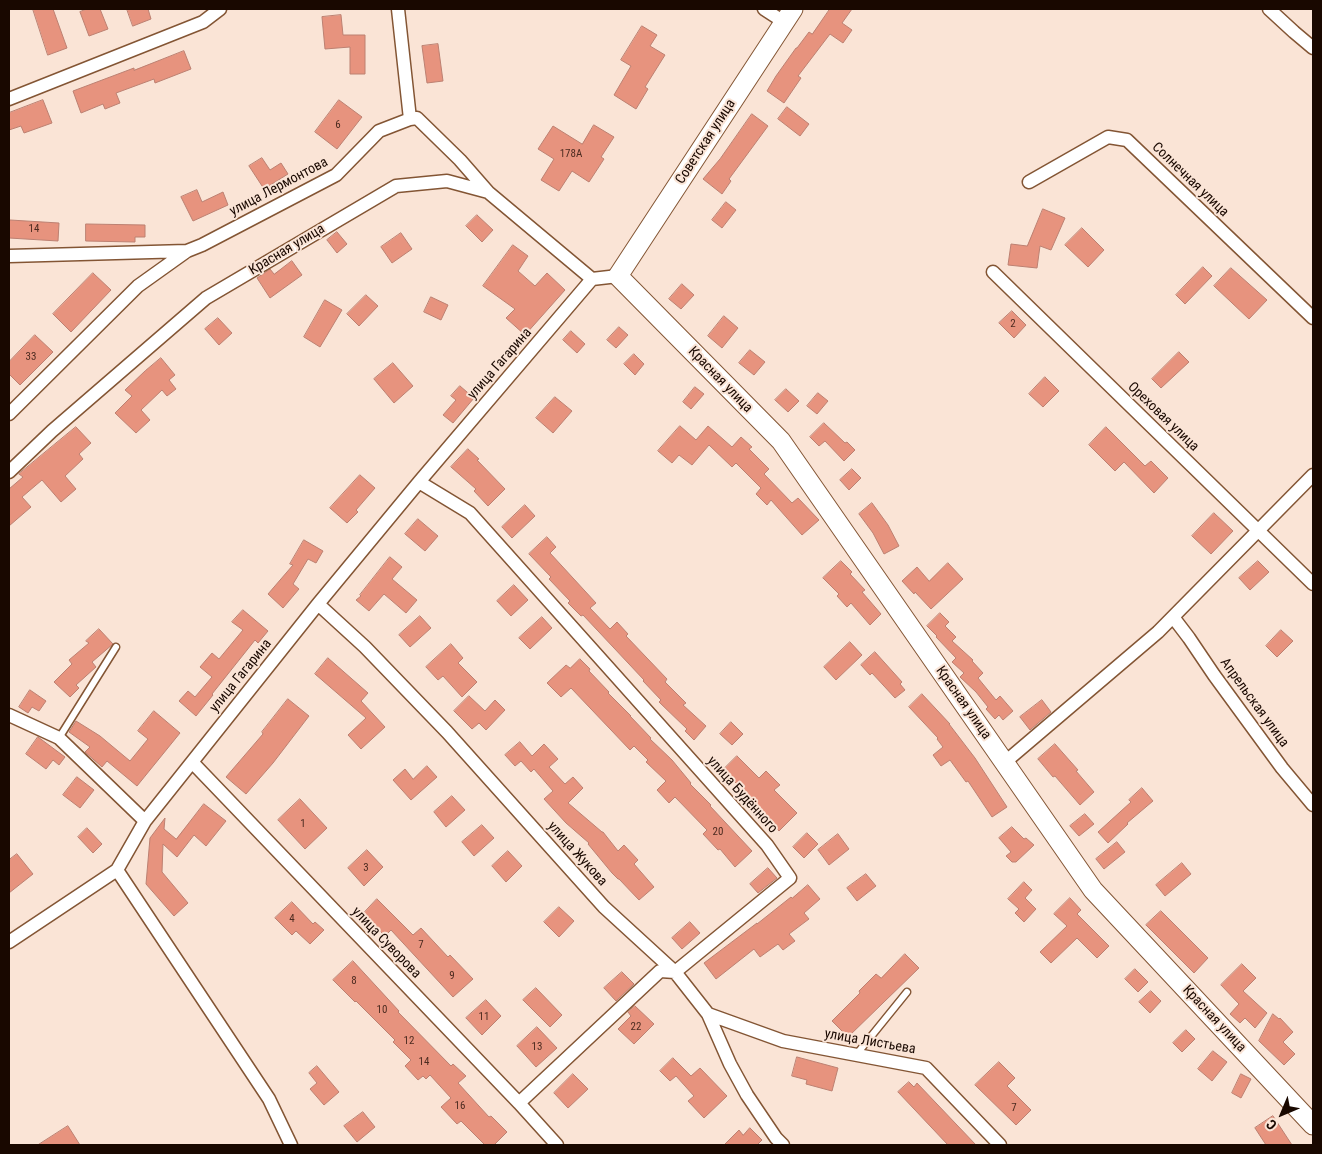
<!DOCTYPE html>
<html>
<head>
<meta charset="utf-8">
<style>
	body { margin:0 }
	#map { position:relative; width:1322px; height:1154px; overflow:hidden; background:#fae4d6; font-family:"Roboto Condensed",sans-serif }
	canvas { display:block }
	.frame { position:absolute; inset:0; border:10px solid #190800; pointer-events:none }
	.north { position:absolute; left:1257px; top:1089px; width:50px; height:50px; -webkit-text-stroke:4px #fae4d6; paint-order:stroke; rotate:225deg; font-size:14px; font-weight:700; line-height:20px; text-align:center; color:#190800 }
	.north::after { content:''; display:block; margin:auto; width:18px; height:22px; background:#190800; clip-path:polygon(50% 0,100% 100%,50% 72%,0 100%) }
</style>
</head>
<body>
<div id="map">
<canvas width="1322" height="1154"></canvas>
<div class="frame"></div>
<div class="north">С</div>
</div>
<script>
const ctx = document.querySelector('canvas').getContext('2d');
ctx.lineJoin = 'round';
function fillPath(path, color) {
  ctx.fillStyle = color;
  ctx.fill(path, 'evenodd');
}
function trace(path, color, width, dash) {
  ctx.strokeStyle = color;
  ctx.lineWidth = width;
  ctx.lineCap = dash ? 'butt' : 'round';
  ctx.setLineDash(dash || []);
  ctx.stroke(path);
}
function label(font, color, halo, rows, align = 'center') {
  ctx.font = font + ' "Roboto Condensed",sans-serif';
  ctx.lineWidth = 4;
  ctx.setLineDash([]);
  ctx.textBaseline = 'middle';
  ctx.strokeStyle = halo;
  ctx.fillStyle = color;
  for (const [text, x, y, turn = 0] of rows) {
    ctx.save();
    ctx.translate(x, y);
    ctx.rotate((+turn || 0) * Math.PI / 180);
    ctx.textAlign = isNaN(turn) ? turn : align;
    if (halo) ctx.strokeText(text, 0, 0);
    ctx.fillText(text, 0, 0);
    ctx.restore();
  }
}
const building = new Path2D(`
	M33,9H53L67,48L48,55Z
	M87,9H100L108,29L89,36L80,12Z
	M127,9H148L151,19L133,26Z
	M830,9H852L842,23L852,30L843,43L830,34L798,76L801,78L784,103L767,91L776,76L796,48H797L809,32L812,34Z
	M341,15L343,35H365V74H350V47L325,49L322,17Z
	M642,26L657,35L650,46L665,55L645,87L648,89L636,109L614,95L631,66L621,60Z
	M438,44L443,81L427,83L422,46Z
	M184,51L191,69L155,83L154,79L116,93L120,103L105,109L103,104L81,113L73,91L134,68V70Z
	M43,100L52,123L24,133L21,126L9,130V113Z
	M339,100L362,117L337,149L315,132Z
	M787,107L809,124L800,136L778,119Z
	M752,114L768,126L729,179L731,181L722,194L703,179L720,159Z
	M594,125L614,137L601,157L604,159L589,182L572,171L559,191L541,180L554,159L538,149L553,126L582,144Z
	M262,158L270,170L281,163L288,174L264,189L249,166Z
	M197,190L202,202L223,192L228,205L193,221L181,197Z
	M726,202L736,210L722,228L712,220Z
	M1043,209L1065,218L1051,250L1040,246L1037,268L1008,265L1011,244L1027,246Z
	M477,215L493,230L482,242L466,226Z
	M10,220L59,223L58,241L9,238Z
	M86,224L145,225V237H135V242L86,241Z
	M1082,228L1104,250L1088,267L1065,245Z
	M337,232L347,244L337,253L327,240Z
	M401,233L412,249L392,263L381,247Z
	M513,245L528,256L518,271L535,286L547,273L565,290L525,335L506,318L515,309L483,286Z
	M292,261L302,275L270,298L257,278L270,269L274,274Z
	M1203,267L1212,276L1185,304L1176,295Z
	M1231,268L1267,300L1249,319L1214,286Z
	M93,273L111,290L71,332L53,314Z
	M682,284L694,295L681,309L669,299Z
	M366,295L378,306L359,326L347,314Z
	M431,297L448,305L441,320L424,312Z
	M325,300L342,310L320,347L304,337Z
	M1012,311L1026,325L1014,338L999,323Z
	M724,316L738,328L722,348L708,336Z
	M218,318L232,333L219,345L205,329Z
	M619,327L628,335L616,348L607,340Z
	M571,331L585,344L577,353L563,340Z
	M35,335L53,352L20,385L9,374V362Z
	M750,350L765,362L754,375L739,363Z
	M1179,352L1189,362L1161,388L1152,379Z
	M634,354L644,364L635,375L624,364Z
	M161,358L175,375L169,380L176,389L167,396L162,390L141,410L150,420L136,433L115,413L132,396L125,390L145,371Z
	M393,363L413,386L394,403L374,379Z
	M1045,377L1059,391L1043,407L1029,394Z
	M460,386L474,398L453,423L443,415L456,400L451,396Z
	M695,387L704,394L691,409L683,402Z
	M786,389L799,401L788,412L775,400Z
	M818,393L828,401L817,414L807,406Z
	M555,397L572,411L553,433L536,418Z
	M824,423L845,443L847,442L855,450L844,461L825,441L819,446L810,437Z
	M680,426L696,440L708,426L732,447L741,437L752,447L749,449L769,469L764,474L792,503L798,498L819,520L802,535L771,500L767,505L756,494L761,488L736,463L732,467L709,445L692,465L679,455L672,463L658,451Z
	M76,427L91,443L79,454L83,459L65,476L76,489L61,502L42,480L22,497L31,507L9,526V489L23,477L19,474Z
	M1106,427L1145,466L1151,461L1168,478L1154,493L1124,462L1115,471L1089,445Z
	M468,449L479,459L477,460L505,489L488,506L474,491L476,489L451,467Z
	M852,469L861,478L849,490L840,480Z
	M360,475L375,488L356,510L358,512L347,523L330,508Z
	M872,503L888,525L899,546L884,554L873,533L859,514Z
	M525,505L535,516L512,538L502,527Z
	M1214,513L1233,531L1211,554L1192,536Z
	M418,519L438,536L425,551L405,534Z
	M547,537L556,547L550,553L596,603L590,608L610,629L617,622L628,634L626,636L667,679L665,682L686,703L683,705L706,726L694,740L685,731L687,729L659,702L661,700L643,681L644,680L583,615L581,616L568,603L570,601L549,579L551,577L529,554Z
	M304,540L323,551L316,563L308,559L293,584L299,589L283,608L268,594L293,565L290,564Z
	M390,557L402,567L392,579L417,600L406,613L384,594L369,611L356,600L361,596L360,595Z
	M841,561L852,572L850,574L865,590L862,592L881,614L870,625L851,603L847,607L837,596L839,594L823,578Z
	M1258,561L1269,572L1250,590L1239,578Z
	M948,563L963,579L931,609L915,592L914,594L902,581L917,567L929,581Z
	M514,585L528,600L511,616L497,601Z
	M243,610L268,631L258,643L255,640L212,694L213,695L196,716L179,701L188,691L195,697L212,677L200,667L212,653L219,659L243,630L232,622Z
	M940,613L949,622L945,626L956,637L952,641L973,660L972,661L983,673L978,678L996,700L1000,696L1013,711L1003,720L999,715L995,719L986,709L988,707L976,692L960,677L964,673L952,662L956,658L936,637L937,636L927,626Z
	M420,616L431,628L410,647L399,635Z
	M542,617L552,628L530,649L519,638Z
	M99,629L113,644L92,662L96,667L76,685L79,688L70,697L54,682L72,664L69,660L89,643L86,641Z
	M1281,630L1293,641L1277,657L1266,646Z
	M850,642L862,655L836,680L824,667Z
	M451,644L463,658L458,663L477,682L462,697L443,676L438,680L426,667Z
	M875,652L902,682L900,684L905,690L895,698L872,673L870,675L861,665Z
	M328,658L368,693L361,701L385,727L361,749L348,735L366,718L315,674Z
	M580,659L590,669L589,671L609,692L608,693L631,716H630L651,738L650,739L672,760L691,783L690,784L711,805L710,806L752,851L735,867L720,849L718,850L703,834L707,830L675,797L669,803L657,790L666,781L646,762L648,760L634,746L630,750L571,688L561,697L547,683L566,665L570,668Z
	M30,690L46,701L39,711L32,707L28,713L19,707Z
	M922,694L950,724H949L975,758L1007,807L992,817L968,781L966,782L950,760L941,766L933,755L943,747L937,739L938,738L909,707Z
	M469,696L485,711L495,700L505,710L486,730L479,723L472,729L454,711Z
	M288,699L309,716L273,763L246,794L226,777L263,734L262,732Z
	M1042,700L1051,712L1030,730L1020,717Z
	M154,711L180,733L137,786L107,761L102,767L85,752L90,747L69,732L76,721L100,736L130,761L148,739L138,731Z
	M731,722L743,734L732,745L720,734Z
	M38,737L65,757L59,765L53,760L46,769L26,754Z
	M520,742L532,756L544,744L558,759L549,767L565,784L573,777L583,788L568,803L602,832H603L618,851L624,845L638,860L634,864L654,887L639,900L619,879H618L612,873L588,844L589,843L566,823L544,799L553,791L534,769L531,772L521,761L515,766L505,755Z
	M1055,744L1078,770L1076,771L1094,792L1080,805L1055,776L1053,777L1038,759Z
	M737,756L759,778L766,771L780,785L774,790L797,813L779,831L748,799L750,797L723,770Z
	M427,766L437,777L411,800L393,780L405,769L413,779Z
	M77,777L94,790L80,808L63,795Z
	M1142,788L1153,801L1127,823L1128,824L1108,843L1098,832L1131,802L1129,800Z
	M452,796L465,810L446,827L434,812Z
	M300,799L327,828L305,849L278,820Z
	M204,804L226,821L206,846L194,835L177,857L163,844L162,872L188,903L174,916L146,884L150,838L165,818L164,829L176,839Z
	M1085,814L1094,824L1079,836L1070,826Z
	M482,825L494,838L474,856L462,842Z
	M1012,827L1024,839L1026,838L1034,845L1016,862H1012L1006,856L1011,852L999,838Z
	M87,828L102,844L93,853L78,837Z
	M807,833L818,844L804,858L793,847Z
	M838,834L849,849L829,865L818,850Z
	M1117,842L1125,852L1104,869L1096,859Z
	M367,850L383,867L364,886L348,868Z
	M508,851L522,866L506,882L492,866Z
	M17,854L33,874L9,893V860Z
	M1182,863L1191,874L1165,896L1156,885Z
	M768,868L777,878L758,893L750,884Z
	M866,874L876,886L857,901L847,888Z
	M1024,882L1032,890L1025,898L1036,909L1024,922L1015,913L1019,909L1008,899Z
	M808,885L820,899L804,913L809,919L789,934L795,941L783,950L778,944L760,957L754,949L716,979L704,963L757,923V924L791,897L792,898Z
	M1070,898L1081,910L1077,914L1109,946L1097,958L1077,938L1051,963L1040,952L1067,926L1054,914Z
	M377,899L413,935L421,928L448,957L450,955L473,979L453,997L391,930L385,936L363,914Z
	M292,902L313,924L315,922L324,930L310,944L296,931L292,935L275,918Z
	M559,907L574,921L559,937L544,922Z
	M1161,911L1208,958L1194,973L1146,925Z
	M690,922L700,933L682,949L672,938Z
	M905,954L919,968L848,1037L832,1021L860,993L859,991L876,974L881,978Z
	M353,961L399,1011L398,1012L451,1066L453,1064L466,1076L458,1083L489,1117L491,1116L507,1132L494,1145H485L461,1121L457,1124L441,1107L451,1098L430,1075L426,1079L423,1076L418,1080L405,1066L411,1060L393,1042L395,1040L356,1001L355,1002L333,980Z
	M1242,964L1256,978L1243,991L1267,1013L1255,1028L1245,1018L1240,1023L1230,1014L1239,1004L1221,985Z
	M1135,969L1148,982L1138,992L1125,979Z
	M622,972L634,984L616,1001L604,988Z
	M536,988L562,1015L550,1027L523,1000Z
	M1151,991L1161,1001L1150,1013L1139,1002Z
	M486,1000L501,1016L482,1035L466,1018Z
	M635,1006L654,1024L634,1044L618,1029L631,1016L628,1012Z
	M1273,1014L1279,1019L1280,1018L1293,1032L1283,1042L1295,1054L1284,1065L1259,1041Z
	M537,1027L557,1048L536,1067L517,1046Z
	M1186,1030L1195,1039L1182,1052L1173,1043Z
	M1213,1051L1227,1062L1212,1081L1198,1069Z
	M797,1057L838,1068L832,1091L806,1084L807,1080L792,1076Z
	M673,1058L691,1076L700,1068L727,1096L704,1118L688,1101L694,1096L676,1076L670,1081L660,1071Z
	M999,1062L1015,1078L1007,1086L1031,1110L1016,1125L975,1085Z
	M317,1066L339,1092L324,1105L310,1089L317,1083L309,1073Z
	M573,1074L588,1089L568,1108L554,1093Z
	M1241,1074L1251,1079L1241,1098L1232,1093Z
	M909,1082L914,1087L917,1083L976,1145H948L898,1092Z
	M363,1112L375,1127L357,1142L344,1126Z
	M1273,1116L1292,1145H1266L1255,1128Z
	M68,1126L80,1145H38Z
	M750,1128L762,1140L757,1145H724L739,1130L743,1135Z`);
const lane = new Path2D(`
	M59,738L116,647
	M856,1055L907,992`);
const street = new Path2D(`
	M764,9L784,22
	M1269,9L1294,32L1313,48
	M9,99L203,22L220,9
	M410,119L417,118L460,160L488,192
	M1029,182L1108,137L1127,140L1313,318
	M9,256L187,251
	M993,272L1313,584
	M9,414L138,286L187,251L202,245L336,175L379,131L410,119L398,9
	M9,472L52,431L206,298L396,186L447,181L488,192L592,279
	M419,482L470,513L767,845L790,878L675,972L660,971L519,1103
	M318,604L365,647L447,732L604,907L675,972L708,1014L730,1064L747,1095L776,1138L783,1145
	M1173,617L1189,638L1214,675L1282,768L1313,805
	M9,715L59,738L145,821
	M192,762L519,1103L557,1145
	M1004,763L1158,632L1313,475
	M9,942L117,870
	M708,1014L783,1041L926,1068L1000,1145
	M291,1145L269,1099L117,870L145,821L318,604L419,482L592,279L618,276`);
const secondary = new Path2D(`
	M793,9L618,276L781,441L1093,890L1313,1125`);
const numberNames = [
	["6",338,125],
	["178А",571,154],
	["14",34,229],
	["2",1013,324],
	["33",31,357],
	["1",303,824],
	["20",718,832],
	["3",366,868],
	["4",292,919],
	["7",421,945],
	["9",452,976],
	["8",354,981],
	["10",382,1010],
	["11",484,1017],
	["22",636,1027],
	["12",409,1041],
	["13",537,1047],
	["14",424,1062],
	["16",460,1106],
	["7",1014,1108]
];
const streetNames = [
	["Советская улица",706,142,-57],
	["Солнечная улица",1190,180,44],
	["улица Лермонтова",279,187,-28],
	["Красная улица",287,250,-31],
	["улица Гагарина",500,364,-49],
	["Красная улица",720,380,46],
	["Ореховая улица",1163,417,44],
	["улица Гагарина",241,676,-51],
	["Красная улица",963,703,55],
	["Апрельская улица",1254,703,54],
	["улица Будённого",742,795,48],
	["улица Жукова",577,854,48],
	["улица Суворова",386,943,46],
	["Красная улица",1214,1019,47],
	["улица Листьева",870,1042,10]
];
fillPath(building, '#e7937e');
trace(building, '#bc8071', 1);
trace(lane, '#835534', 9);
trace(street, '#835534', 15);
trace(secondary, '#835534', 21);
trace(lane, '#fff', 6);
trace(street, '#fff', 12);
trace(secondary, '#fff', 19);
label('11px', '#4c2b20', null, numberNames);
label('14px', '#190800', '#fae4d6', streetNames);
</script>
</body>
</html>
